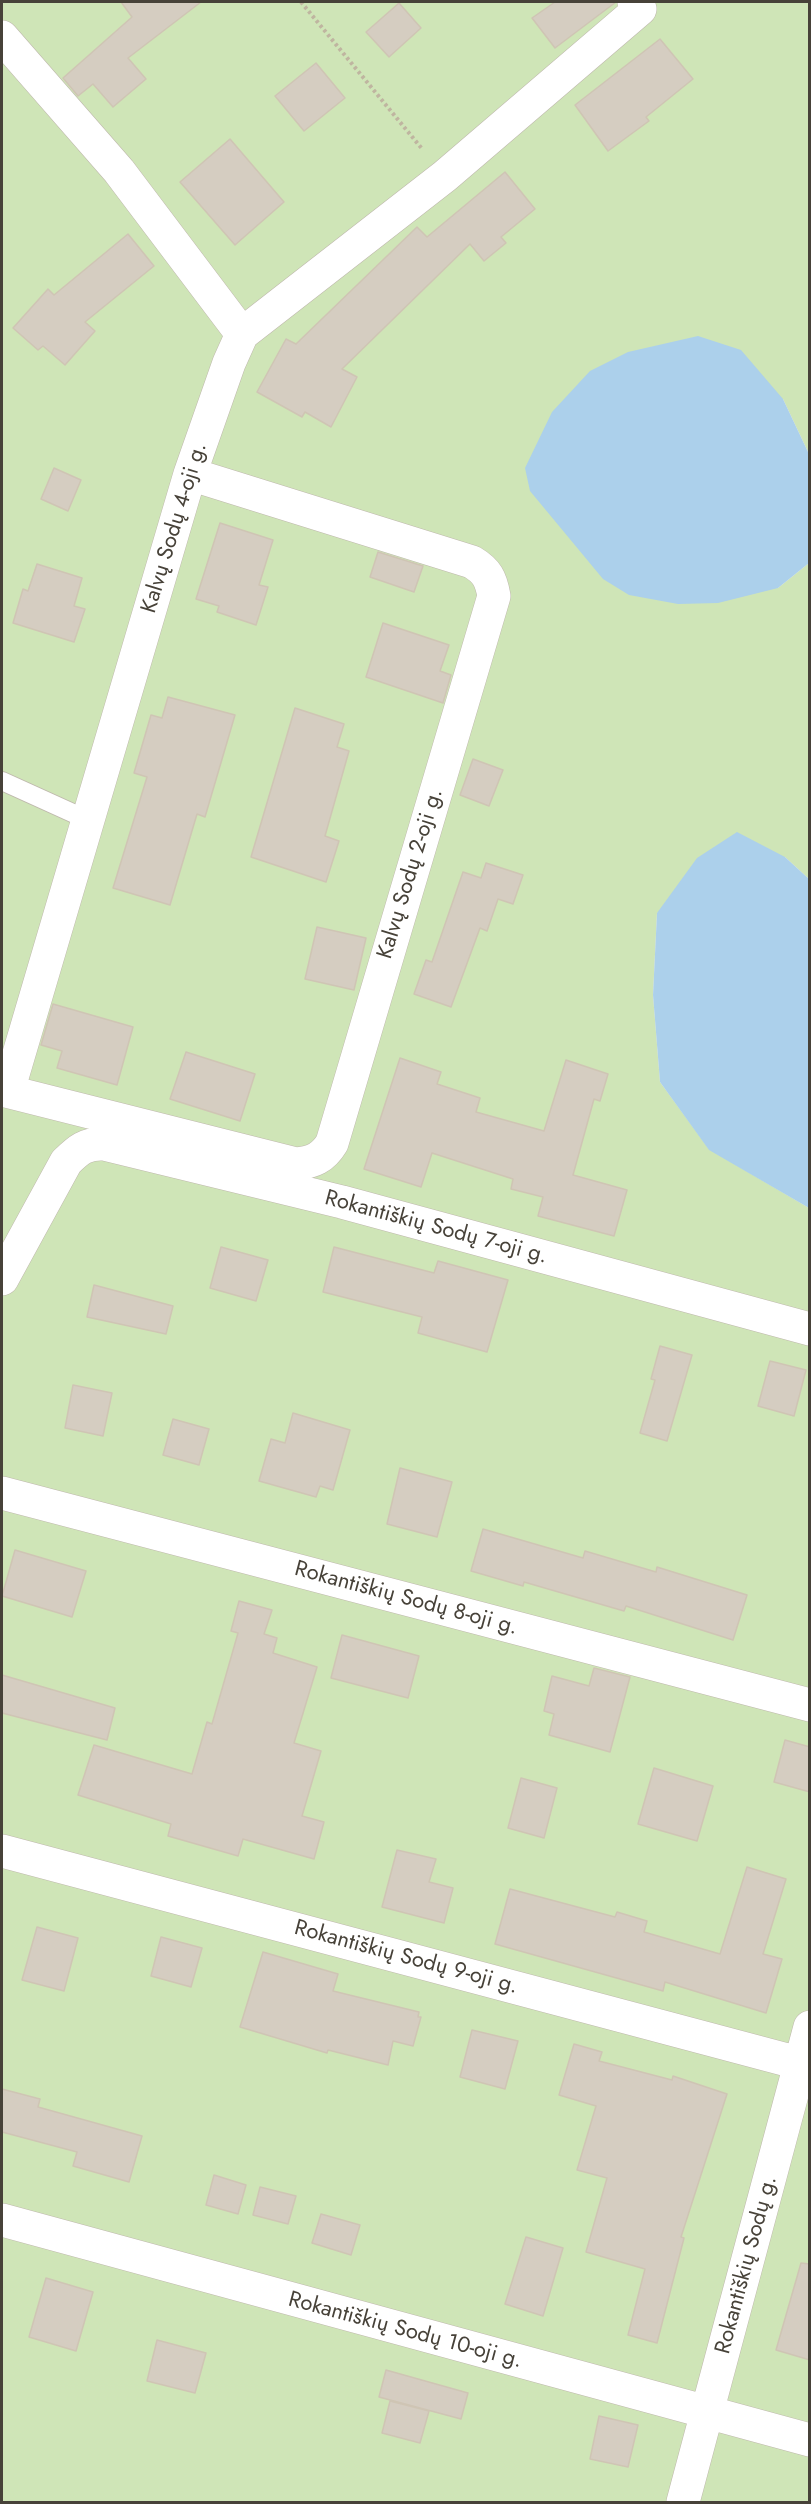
<!DOCTYPE html>
<html>
<head>
<meta charset="utf-8">
<style>
	body { margin:0 }
	#map { position:relative; width:811px; height:2504px; overflow:hidden; background:#f4f1ea; font-family:Jost,sans-serif }
	canvas { display:block }
	.frame { position:absolute; inset:0; border:3px solid #474239; pointer-events:none }
</style>
</head>
<body>
<div id="map">
<canvas width="811" height="2504"></canvas>
<div class="frame"></div>
</div>
<script>
const ctx = document.querySelector('canvas').getContext('2d');
ctx.lineJoin = 'round';
function fillPath(path, color) {
  ctx.fillStyle = color;
  ctx.fill(path, 'evenodd');
}
function trace(path, color, width, dash) {
  ctx.strokeStyle = color;
  ctx.lineWidth = width;
  ctx.lineCap = dash ? 'butt' : 'round';
  ctx.setLineDash(dash || []);
  ctx.stroke(path);
}
function label(font, color, halo, rows, align = 'center') {
  ctx.font = font + ' Jost,sans-serif';
  ctx.lineWidth = 4.5;
  ctx.setLineDash([]);
  ctx.textBaseline = 'middle';
  ctx.strokeStyle = halo;
  ctx.fillStyle = color;
  for (const [text, x, y, turn = 0] of rows) {
    ctx.save();
    ctx.translate(x, y);
    ctx.rotate((+turn || 0) * Math.PI / 180);
    ctx.textAlign = isNaN(turn) ? turn : align;
    if (halo) ctx.strokeText(text, 0, 0);
    ctx.fillText(text, 0, 0);
    ctx.restore();
  }
}
const green = new Path2D(`
	M2,2H809V454L783,399L778,588L809,563V879L785,857L657,913L653,995L660,1082L709,1149L809,1208V2502H2Z`);
const water = new Path2D(`
	M698,336L741,350L783,399L809,454V563L778,588L718,603L678,604L629,595L603,579L530,491L525,468L552,412L590,371L628,352Z
	M737,832L785,857L809,879V1208L709,1150L660,1082L653,995L657,913L697,858Z`);
const building = new Path2D(`
	M121,2H201L128,58L146,79L113,107L93,84L78,96L63,78L132,17Z
	M555,2H616L555,48L532,18Z
	M399,3L421,28L389,57L366,32Z
	M660,39L693,79L646,117L649,121L608,151L575,105Z
	M316,63L345,98L304,131L275,96Z
	M230,139L284,202L235,245L180,182Z
	M505,172L535,209L501,237L506,243L484,261L470,244L342,369L357,377L331,427L305,412L302,417L257,392L286,339L296,344L417,227L427,237Z
	M128,234L154,266L85,322L95,331L65,365L43,346L38,350L13,328L48,289L54,295Z
	M54,468L81,480L68,511L41,499Z
	M220,523L273,540L259,585L268,587L256,625L217,612L219,606L196,599Z
	M378,552L423,566L414,592L370,577Z
	M37,564L82,578L74,606L85,609L74,642L13,623L23,589L28,591Z
	M383,623L449,645L440,671L451,675L443,703L366,677Z
	M168,697L235,715L205,817L197,814L170,905L113,888L147,777L134,773L151,715L162,718Z
	M295,708L344,724L337,747L349,751L325,836L339,841L326,882L251,857Z
	M473,759L503,770L489,806L460,795Z
	M486,863L523,875L513,904L498,899L487,931L480,928L451,1007L414,994L426,960L432,962L463,872L481,878Z
	M317,927L366,938L354,990L305,979Z
	M53,1004L133,1027L117,1085L57,1068L62,1051L41,1045Z
	M186,1052L255,1074L240,1121L170,1099Z
	M400,1058L441,1072L437,1084L480,1098L476,1112L544,1131L566,1060L608,1074L600,1101L594,1099L573,1175L627,1190L614,1236L538,1216L543,1197L511,1189L513,1179L432,1153L421,1187L364,1169Z
	M221,1247L268,1260L256,1301L210,1288Z
	M334,1247L434,1273L438,1261L508,1280L487,1352L418,1333L422,1317L323,1292Z
	M94,1285L173,1306L166,1334L87,1317Z
	M660,1346L692,1355L667,1441L640,1433L655,1380L651,1379Z
	M770,1361L806,1370L794,1416L758,1406Z
	M73,1385L112,1393L103,1436L65,1428Z
	M293,1413L350,1430L333,1490L320,1486L316,1497L259,1481L271,1439L285,1443Z
	M173,1419L209,1429L199,1465L163,1455Z
	M400,1468L452,1482L437,1537L387,1524Z
	M483,1529L583,1558L585,1551L656,1572L657,1567L747,1595L733,1640L626,1606L624,1611L524,1582L523,1586L471,1571Z
	M15,1550L86,1571L72,1617L2,1596Z
	M239,1601L272,1610L264,1634L277,1638L273,1653L317,1667L294,1743L321,1751L302,1816L324,1822L314,1859L243,1839L238,1856L168,1836L171,1824L78,1795L94,1745L192,1774L207,1722L212,1724L238,1633L231,1631Z
	M342,1635L419,1656L408,1698L331,1678Z
	M594,1668L630,1677L610,1752L549,1735L554,1714L544,1711L552,1676L589,1686Z
	M2,1675L115,1708L107,1740L2,1713Z
	M785,1740L810,1747V1792L774,1782Z
	M654,1768L713,1786L697,1841L638,1824Z
	M521,1778L557,1788L544,1838L508,1828Z
	M397,1850L436,1859L429,1882L453,1888L444,1923L382,1907Z
	M747,1867L786,1879L763,1954L782,1959L766,2013L665,1982L663,1991L495,1944L510,1889L615,1917L617,1912L647,1921L644,1932L720,1954Z
	M37,1927L78,1938L64,1991L22,1980Z
	M161,1937L202,1948L191,1987L151,1976Z
	M263,1952L338,1974L333,1991L419,2012L418,2017H421L413,2046L393,2041L388,2065L328,2050L327,2053L240,2027Z
	M472,2030L518,2041L505,2089L460,2077Z
	M574,2044L602,2052L599,2061L672,2080L673,2076L727,2094L681,2237L684,2238L657,2343L628,2335L645,2269L586,2252L607,2178L577,2170L596,2106L559,2095Z
	M2,2089L40,2099L38,2107L142,2136L129,2182L73,2166L77,2152L2,2132Z
	M214,2175L246,2185L238,2214L206,2205Z
	M260,2187L296,2196L288,2224L253,2215Z
	M321,2214L360,2225L351,2255L312,2243Z
	M526,2237L563,2248L543,2316L505,2304Z
	M801,2263L810,2264V2360L776,2350Z
	M46,2278L93,2292L76,2351L29,2337Z
	M157,2340L206,2353L195,2393L147,2381Z
	M386,2370L468,2393L461,2419L379,2397Z
	M390,2401L429,2411L420,2443L382,2433Z
	M599,2416L638,2425L628,2467L590,2459Z`);
const path = new Path2D(`
	M301,2L423,150`);
const service = new Path2D(`
	M2,781L88,820`);
const minor = new Path2D(`
	M2,37L119,171L242,334
	M2,1090L296,1164C313,1162 323,1158 332,1143L494,596C491,579 487,571 472,562L190,474
	M8,1091L190,474L229,363L242,334L445,176L640,9L634,2
	M2,1279L66,1162C78,1150 86,1143 104,1144L342,1202L810,1329
	M2,1493L810,1705
	M2,1851L810,2066
	M2,2220L810,2440
	M683,2502L810,2027`);
const streetNames = [
	["Kalvų Sodų 4-oji g.",175,528,-73],
	["Kalvų Sodų 2-oji g.",411,874,-73],
	["Rokantiškių Sodų 7-oji g.",436,1228,15],
	["Rokantiškių Sodų 8-oji g.",406,1599,15],
	["Rokantiškių Sodų 9-oji g.",406,1958,15],
	["Rokantiškių Sodų g.",747,2265,-75],
	["Rokantiškių Sodų 10-oji g.",405,2331,15]
];
fillPath(green, '#cfe5b7');
fillPath(water, '#acd0eb');
fillPath(building, '#d5cdc1');
trace(building, '#cfc5b4', 1.5);
trace(service, '#bfb9ad', 20);
trace(minor, '#bfb9ad', 34);
trace(path, '#bfb5a0', 4, [3, 3]);
trace(service, '#fff', 18);
trace(minor, '#fff', 33);
label('22px', '#474239', '#fff', streetNames);
</script>
</body>
</html>
